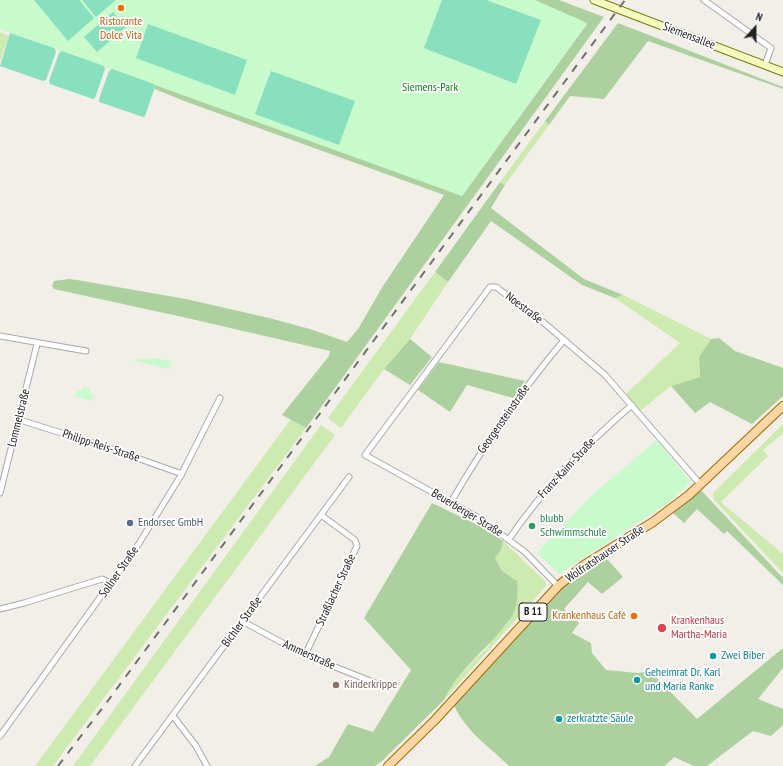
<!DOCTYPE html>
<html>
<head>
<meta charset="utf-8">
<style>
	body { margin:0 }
	#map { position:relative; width:783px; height:766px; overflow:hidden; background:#f2efe9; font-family:"PT Sans Narrow",sans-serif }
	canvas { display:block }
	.north { position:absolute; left:735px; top:8px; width:40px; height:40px; -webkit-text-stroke:3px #fff; paint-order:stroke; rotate:21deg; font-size:11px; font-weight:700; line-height:16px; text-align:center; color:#222 }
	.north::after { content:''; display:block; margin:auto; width:14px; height:18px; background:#222; clip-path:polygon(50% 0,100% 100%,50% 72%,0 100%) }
</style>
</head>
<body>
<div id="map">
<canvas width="783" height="766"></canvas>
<div class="north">N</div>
</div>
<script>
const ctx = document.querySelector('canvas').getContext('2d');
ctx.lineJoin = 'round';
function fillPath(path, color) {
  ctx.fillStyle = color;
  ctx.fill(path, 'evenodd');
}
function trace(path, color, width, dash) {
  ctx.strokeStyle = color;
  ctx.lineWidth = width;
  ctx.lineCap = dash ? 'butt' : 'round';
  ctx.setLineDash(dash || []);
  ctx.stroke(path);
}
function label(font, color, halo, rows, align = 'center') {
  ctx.font = font + ' "PT Sans Narrow",sans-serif';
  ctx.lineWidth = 3.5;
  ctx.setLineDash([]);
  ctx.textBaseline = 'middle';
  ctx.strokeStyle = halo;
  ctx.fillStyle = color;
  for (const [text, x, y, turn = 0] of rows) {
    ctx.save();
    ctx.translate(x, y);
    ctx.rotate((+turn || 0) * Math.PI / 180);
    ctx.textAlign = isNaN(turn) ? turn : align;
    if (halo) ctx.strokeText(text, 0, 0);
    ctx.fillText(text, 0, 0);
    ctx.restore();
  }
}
const grass = new Path2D(`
	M0,32L9,36L0,61Z
	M545,121L549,125L505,185L500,182Z
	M435,272L448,282L410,339L384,369L341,428L328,418Z
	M623,295L711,339L699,357L700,377L671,386L640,411L626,394L680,343L615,298Z
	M291,419L306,428L53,766H35Z
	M783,424V433L763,450L768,456L721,502L783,554V573L714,500L713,493Z
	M321,425L335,435L90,766H73Z
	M503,541L546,582V586L444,700L449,688L459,675L489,646L517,581L502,571L495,558L501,550Z`);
const forest = new Path2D(`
	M508,0H559L604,17L306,428L282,415L329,356L330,351L187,318L54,289L52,286L54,281L69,279L77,280L186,299L269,318L310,329L347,342L358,329L383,286L444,195L184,101L155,89L154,84L100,65ZM574,17L587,24L462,196L448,190Z
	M618,23L783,87V89L648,41L604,99L570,96L549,125L545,121Z
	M500,182L505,185L491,208L584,279L623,295L615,298L582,285L491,221L448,282L435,272Z
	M719,338L735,351L783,368V396L752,424L710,402L695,413L671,386L700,377L699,357L711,339Z
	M410,339L432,357L410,385L384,369Z
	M439,362L525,381L513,398L467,385L450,412L418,390Z
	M700,489L783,578V585L727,531L724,534L697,509L684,523L673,513Z
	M432,503L482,527L503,541L501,550L495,558L502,571L517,581C518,591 518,605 513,614C511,619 505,624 502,629C483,653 457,671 444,700L382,761L375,766H315L329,757L348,724L373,732L411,670L364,618Z
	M603,559L608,560L623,577L602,594L588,582L564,609L579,623L572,633L591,643L592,653L606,670L638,673L650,671L697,719L783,648V668L758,699L783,709V725L771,736L753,731L707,766H694L674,757L665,766H509C490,747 465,731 454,705L558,591Z`);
const park = new Path2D(`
	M0,0H535L587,23L462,196L0,29Z
	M154,358L172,361L169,369L132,360Z
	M84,387L91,389L89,393L93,395L91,401L75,396L78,389L82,391Z
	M657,440L691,482L667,504L559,574L537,553L590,497Z`);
const pitch = new Path2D(`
	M34,0H79L94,18L68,41Z
	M82,0H116L96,17Z
	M442,0H486L541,20L516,84L424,48Z
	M113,12L126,27L97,52L84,37Z
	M148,24L247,60L235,95L136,58Z
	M10,33L54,48L56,52L46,80L43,81L0,66Z
	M62,51L104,66L105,69L95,98L93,99L50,84L49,81L59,53Z
	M112,69L154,84L155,87L145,116L143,117L99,102V99L109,71Z
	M271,71L355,101L339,145L255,114Z`);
const minor = new Path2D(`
	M704,0L771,48L765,65
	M0,336L86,351
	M20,420L109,448L182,474
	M0,493L37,344
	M451,502C484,445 521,391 564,340
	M509,539C544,488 585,445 632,405
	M558,586L525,552L479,518L365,455L490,287H496L543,322L605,375L700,484
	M0,609L24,603L102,579L110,583
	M242,621L305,655L378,684
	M305,655L357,546L355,540L321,515
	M173,716L196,746L207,766
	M0,736L138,545L180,477L220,398
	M135,766L349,477`);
const secondary = new Path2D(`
	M594,0L783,72`);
const primary = new Path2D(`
	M388,766L435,720L558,586L584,565L653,522L689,495L783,406`);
const rail = new Path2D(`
	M58,766L107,702L625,0`);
const markers = [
	[121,8,4,"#e8710a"],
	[130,523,4,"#5c6f8a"],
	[532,526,4,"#2e9e5b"],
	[634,616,4,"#e8710a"],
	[662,628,5,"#e0444e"],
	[713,656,4,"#0f9aa8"],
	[637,680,4,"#0f9aa8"],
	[336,685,4,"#8d6e63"],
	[559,719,4,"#0f9aa8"]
];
const shields = [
	[533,612,28]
];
const shieldNames = [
	["B 11",533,612]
];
const foodNames = [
	["Ristorante",121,22],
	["Dolce Vita",121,36],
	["Krankenhaus Café",626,616,"right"]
];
const streetNames = [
	["Siemensallee",689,36,21],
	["Noestraße",524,308,37],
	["Lommelstraße",19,418,-76],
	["Georgensteinstraße",504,419,-55],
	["Philipp-Reis-Straße",101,446,18],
	["Franz-Kaim-Straße",567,468,-47],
	["Beuerberger Straße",467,513,31],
	["Wolfratshauser Straße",605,554,-34],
	["Sollner Straße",119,572,-55],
	["Straßlacher Straße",336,590,-65],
	["Bichler Straße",242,622,-54],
	["Ammerstraße",309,655,24]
];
const parkNames = [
	["Siemens-Park",430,88]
];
const leisureNames = [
	["blubb",540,519],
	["Schwimmschule",540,533]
];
const serviceNames = [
	["Endorsec GmbH",138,523]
];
const healthNames = [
	["Krankenhaus",671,621],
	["Martha-Maria",671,635]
];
const cultureNames = [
	["Zwei Biber",721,656],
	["Geheimrat Dr. Karl",645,673],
	["und Maria Ranke",645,687],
	["zerkratzte Säule",567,719]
];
const educationNames = [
	["Kinderkrippe",344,685]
];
fillPath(grass, '#cdebb0');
fillPath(forest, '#add19e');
fillPath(park, '#c8facc');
fillPath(pitch, '#88e0be');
trace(minor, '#a9a9a9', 7);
trace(secondary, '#707d05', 9);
trace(primary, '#a06b00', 10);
trace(minor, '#fff', 5);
trace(secondary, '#f7fabf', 7);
trace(primary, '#fcd6a4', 8);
trace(rail, '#707070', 2, [8, 8]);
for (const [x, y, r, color] of markers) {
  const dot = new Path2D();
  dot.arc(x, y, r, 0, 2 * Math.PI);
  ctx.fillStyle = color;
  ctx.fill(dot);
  trace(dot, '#fff', 1.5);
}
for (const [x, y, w] of shields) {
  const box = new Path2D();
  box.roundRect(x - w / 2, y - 9, w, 18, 3);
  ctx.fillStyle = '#fff';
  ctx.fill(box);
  trace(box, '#222', 1);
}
label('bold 11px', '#222', null, shieldNames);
label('12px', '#c56008', '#fff', foodNames);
label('12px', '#222', '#fff', streetNames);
label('12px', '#0c8416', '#fff', parkNames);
label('12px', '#27864d', '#fff', leisureNames, 'left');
label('12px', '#4e5e75', '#fff', serviceNames, 'left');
label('12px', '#be3a42', '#fff', healthNames, 'left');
label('12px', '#0d838f', '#fff', cultureNames, 'left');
label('12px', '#785e54', '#fff', educationNames, 'left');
</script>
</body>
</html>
